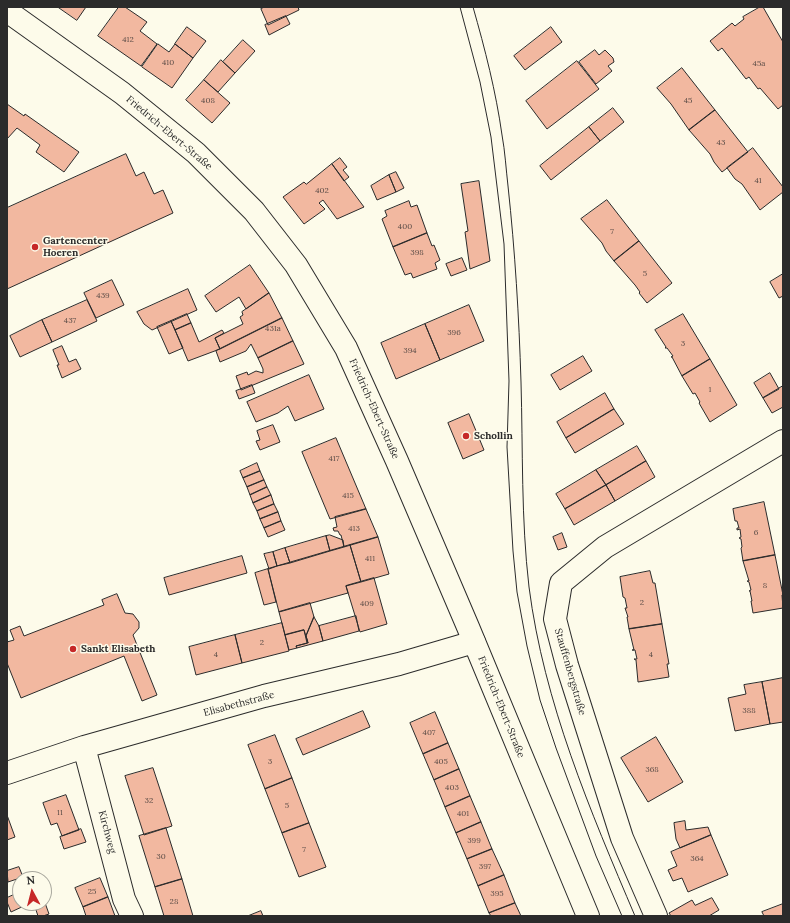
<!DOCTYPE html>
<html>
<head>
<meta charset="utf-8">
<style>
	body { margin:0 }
	#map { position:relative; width:790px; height:923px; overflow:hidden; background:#fdfbea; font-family:Lora,serif }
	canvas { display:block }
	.frame { position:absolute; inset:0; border:8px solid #2b2b2b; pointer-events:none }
	.north { position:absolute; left:12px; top:871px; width:40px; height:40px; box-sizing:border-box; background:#fdfbea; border:1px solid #a9a89e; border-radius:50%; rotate:353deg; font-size:11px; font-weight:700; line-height:16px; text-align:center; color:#2b2b2b }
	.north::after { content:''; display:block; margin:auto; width:14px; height:18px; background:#c62828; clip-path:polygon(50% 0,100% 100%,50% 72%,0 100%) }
</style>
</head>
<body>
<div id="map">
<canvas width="790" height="923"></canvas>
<div class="frame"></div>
<div class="north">N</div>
</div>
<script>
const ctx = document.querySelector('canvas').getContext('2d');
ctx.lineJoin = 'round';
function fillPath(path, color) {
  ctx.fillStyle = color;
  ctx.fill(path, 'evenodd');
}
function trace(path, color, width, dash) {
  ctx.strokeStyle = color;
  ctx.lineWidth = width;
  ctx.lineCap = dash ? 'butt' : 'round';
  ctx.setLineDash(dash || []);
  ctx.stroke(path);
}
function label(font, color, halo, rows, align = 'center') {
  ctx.font = font + ' Lora,serif';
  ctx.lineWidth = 3;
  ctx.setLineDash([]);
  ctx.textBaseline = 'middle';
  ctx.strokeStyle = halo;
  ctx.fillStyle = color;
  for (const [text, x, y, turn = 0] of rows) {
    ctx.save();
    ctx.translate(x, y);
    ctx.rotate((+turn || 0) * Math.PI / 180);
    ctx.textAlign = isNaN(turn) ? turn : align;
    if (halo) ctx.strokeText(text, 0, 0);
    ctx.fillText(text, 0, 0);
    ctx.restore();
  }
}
const building = new Path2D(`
	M58,7H86L77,20Z
	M119,7H125L147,22L140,31L157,44L141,66L98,36Z
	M265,7H298L299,10L268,25L261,9Z
	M760,7H763L783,42V105L778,109L760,88L758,89L749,77L746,79L722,48L718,51L710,41L732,23L735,26L744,19L743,17Z
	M286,16L290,24L269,35L265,25Z
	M187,27L206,41L193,58L175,44Z
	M551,27L562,42L525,70L514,56Z
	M243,40L255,51L235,73L223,62Z
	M158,44L169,52L175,44L193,58L172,88L142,67Z
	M595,50L599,55L605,50L613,58L614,62L608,66L612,71L596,84L579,62Z
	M221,60L235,73L218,92L204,80Z
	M577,61L599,89L547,129L526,101Z
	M682,68L715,110L689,130L671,104L657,88Z
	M204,80L230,103L212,123L186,100Z
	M7,104L24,116L25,114L79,152L64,172L36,152L40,145L17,128L7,139Z
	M613,108L624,122L600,141L589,127Z
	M715,110L748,152L722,172L714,162L710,154L689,130Z
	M589,127L600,141L551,180L540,166Z
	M753,148L783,187V192L760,210L742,184L735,179L727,168Z
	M126,154L136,176L144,172L154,194L163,190L173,213L7,289V208Z
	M340,158L347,167L343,170L349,177L344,181L332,164Z
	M332,164L364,207L337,219L323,200L319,203L325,209L304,224L283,197L304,182L306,184Z
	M396,172L404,188L396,192L389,175Z
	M389,175L396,192L377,200L371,186Z
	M479,181L490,261L470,269L465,232L468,231L461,184Z
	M607,200L639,241L614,261L606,251L602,243L581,219Z
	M409,201L411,207L417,205L427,233L393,247L382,219L387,216L385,211Z
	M427,233L432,246L434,245L440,260L435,263L437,269L413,278L411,273L405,275L393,247Z
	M639,241L672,283L647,303L639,293L640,292L635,285L614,261Z
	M462,258L467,270L451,276L446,264Z
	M250,265L269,293L246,309L239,297L216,312L205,296Z
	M783,274V296L779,298L770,282Z
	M112,280L124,305L96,318L84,293Z
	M188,289L197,310L152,330L144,324L137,312Z
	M269,293L282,318L220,349L215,338L243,324L240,317L243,315L242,312Z
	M87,300L97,321L52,342L42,320Z
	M469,305L484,341L440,360L425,324Z
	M187,314L191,323L175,330L171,321Z
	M683,314L710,359L682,376L672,357H671L673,356L667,348H665L666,347L655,330Z
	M282,318L293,341L258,358L251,344L246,351L220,362L216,351Z
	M42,320L52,342L20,357L10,336Z
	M171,321L183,348L169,354L157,327Z
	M191,323L199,342L222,330L224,333L215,338L220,349L188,361L175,330Z
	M425,324L440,360L396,379L381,343Z
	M293,341L304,364L241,390L236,376L247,372L248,375L256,371L263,373V369L258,358Z
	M62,346L69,362L76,359L81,369L62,378L57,365H59L53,350Z
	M583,356L592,371L560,390L551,375Z
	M710,359L737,405L710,422L699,403L700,402L695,393L693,394L682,376Z
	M770,373L779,389L763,398L754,383Z
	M309,375L324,409L295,421L288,406L278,413L256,422L247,402Z
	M252,385L255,393L239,399L236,391Z
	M783,386V407L772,413L763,398Z
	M605,393L614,409L566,438L557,422Z
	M614,409L624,424L575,453L566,438Z
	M469,414L484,450L463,459L448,423Z
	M273,425L280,442L260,450L256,441L260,440L257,431Z
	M336,438L366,509L330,519L302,452Z
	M637,446L646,461L606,485L596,470Z
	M646,461L655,477L615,501L606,485Z
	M257,463L260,471L243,478L240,471Z
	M596,470L606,485L565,509L556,494Z
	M260,471L264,480L247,487L243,478Z
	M264,480L267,487L250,495L247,487Z
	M606,485L615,501L574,525L565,509Z
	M267,487L271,495L253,503L250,495Z
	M271,495L274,504L257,511L253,503Z
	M764,502L775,555L743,561L741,548L742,547L741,539L739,538L741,537L740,529L737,530V528H739L737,521H735L733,509Z
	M274,504L278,512L260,519L257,511Z
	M366,509L378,537L344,547L341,535H340L338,531H334L333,528L337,527L335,517Z
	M278,512L281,521L264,528L260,519Z
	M281,521L285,530L268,537L264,528Z
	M562,533L567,547L558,550L553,537Z
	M330,535L343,540L344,547L330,551L326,536Z
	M326,536L330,551L290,563L285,548Z
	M378,537L389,574L361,582L350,545Z
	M350,545L361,582L346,586L348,593L279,612L268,569Z
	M285,548L290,563L277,566L273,552Z
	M273,552L277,566L269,569L264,554Z
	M775,555L783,595H782L783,608L753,613L751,601H752L750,591H749L751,590L749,582L747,581H749L743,561Z
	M242,556L247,573L169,595L164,578Z
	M268,569L276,602L264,605L255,573Z
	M650,571L653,583H655L662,624L629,629L627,617H628L625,608H627L625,598L623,597L620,577Z
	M374,578L387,624L360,632L346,586Z
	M117,594L125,613L133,614L139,622V628L133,635L157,695L142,701L124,656L21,698L7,663V642L14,640L10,630L20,626L24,636L104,605L102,600Z
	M310,603L314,617L306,636L308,643L304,630L285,635L279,612Z
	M356,616L359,631L323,641L319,626Z
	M314,617L319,626L323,641L297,648L296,646L308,643L306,636Z
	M282,623L289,651L242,663L235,635Z
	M662,624L669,664H667L669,677L638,682L636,660L634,659H637L635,650H632H634L629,629Z
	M304,630L307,643L296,646L297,648L289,650L285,635Z
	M235,635L242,663L196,675L189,647Z
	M783,678V722L770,724L762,682Z
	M762,682L770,724L735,731L728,698L746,694L744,685Z
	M363,711L370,727L303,755L296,739Z
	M435,712L448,743L423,754L410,723Z
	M275,735L292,778L265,789L248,745Z
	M656,737L683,782L648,802L621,758Z
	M448,743L459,769L434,780L423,754Z
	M153,768L172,826L144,835L125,776Z
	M459,769L470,796L445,807L434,780Z
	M292,778L309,823L282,833L265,789Z
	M66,795L79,830L62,836L57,823L51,825L43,803Z
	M470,796L481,822L456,833L445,807Z
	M7,815L15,837L7,840Z
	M685,821L686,830L708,827L711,835L680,848L676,839L674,823Z
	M481,822L492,849L467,859L456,833Z
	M309,823L326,867L299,877L282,833Z
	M166,828L182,879L155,887L139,836Z
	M81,829L86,842L64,849L60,837Z
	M711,835L728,875L688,892L682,878L673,881L668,870L677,866L671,852Z
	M492,849L504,875L478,886L467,859Z
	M19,867L23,877L8,882L7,871Z
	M504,875L515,903L489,913L478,886Z
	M100,878L108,897L83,907L75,888Z
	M182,879L193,916H164L155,887Z
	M20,892V903H25L26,905L11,912L7,902V898Z
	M108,897L115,916H86L83,907Z
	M712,898L719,910L709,916H671L669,913L692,900L695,905Z
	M44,900L49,914L43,916H38L34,904L44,903Z
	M515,903L521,916H491L489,913Z
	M783,904V916H764L762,912Z
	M261,911L263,916H248Z`);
const minor = new Path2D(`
	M84,747L124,899L132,916
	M7,773L84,747L264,696L399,664L474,642
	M656,916L622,838L567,665L555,619L561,583L605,547L783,441`);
const major = new Path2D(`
	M7,11L122,93L196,153L254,211L296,265L346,348L397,461L468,627L588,916`);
const tram = new Path2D(`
	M460,7L480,82L491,137L504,244L509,381L507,447L513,551L517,592L527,646L540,700L556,748L596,856L622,916
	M473,7C485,49 496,92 502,135C505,151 506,169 508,186C515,251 519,316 521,382C523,450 521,519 529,587C544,703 590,810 635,916`);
const markers = [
	[35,247,4,"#c62828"],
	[466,436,4,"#c62828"],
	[73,649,4,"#c62828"]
];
const numberNames = [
	["412",128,40],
	["410",168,63],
	["45a",759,64],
	["408",208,101],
	["45",688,101],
	["43",721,143],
	["41",758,181],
	["402",322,191],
	["400",405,227],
	["7",612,232],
	["398",417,253],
	["5",645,274],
	["439",103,296],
	["437",70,321],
	["431a",273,329],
	["396",454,333],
	["3",683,344],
	["394",410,351],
	["1",710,390],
	["417",334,459],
	["415",348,496],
	["413",354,529],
	["6",756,533],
	["411",370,559],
	["8",765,586],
	["2",642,603],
	["409",367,604],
	["2",262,643],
	["4",216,655],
	["4",651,655],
	["388",749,711],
	["407",429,733],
	["3",270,762],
	["405",441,762],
	["368",652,770],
	["403",452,788],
	["32",149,801],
	["5",287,806],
	["11",60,813],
	["401",463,814],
	["399",474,841],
	["7",304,850],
	["30",161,857],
	["364",697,859],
	["397",485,867],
	["25",92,892],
	["395",497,894],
	["28",174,902]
];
const streetNames = [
	["Friedrich-Ebert-Straße",169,133,40],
	["Friedrich-Ebert-Straße",374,409,66],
	["Stauffenbergstraße",570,672,74],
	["Elisabethstraße",239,704,-15],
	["Friedrich-Ebert-Straße",501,707,68],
	["Kirchweg",107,832,75]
];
const poiNames = [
	["Gartencenter",43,241],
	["Hoeren",43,253],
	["Schollin",474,436],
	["Sankt Elisabeth",81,649]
];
fillPath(building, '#f2b8a0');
trace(building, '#2b2b2b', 1);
trace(minor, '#2b2b2b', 24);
trace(major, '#2b2b2b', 24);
trace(minor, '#fdfbea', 22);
trace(major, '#fdfbea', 22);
trace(tram, '#2b2b2b', 1);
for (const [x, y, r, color] of markers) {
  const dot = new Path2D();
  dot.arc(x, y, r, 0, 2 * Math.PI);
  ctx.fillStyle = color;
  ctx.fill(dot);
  trace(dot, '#fdfbea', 1.5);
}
label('8px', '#5d4e48', null, numberNames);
label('10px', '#2b2b2b', '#fdfbea', streetNames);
label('bold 10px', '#2b2b2b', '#fdfbea', poiNames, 'left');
</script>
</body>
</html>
